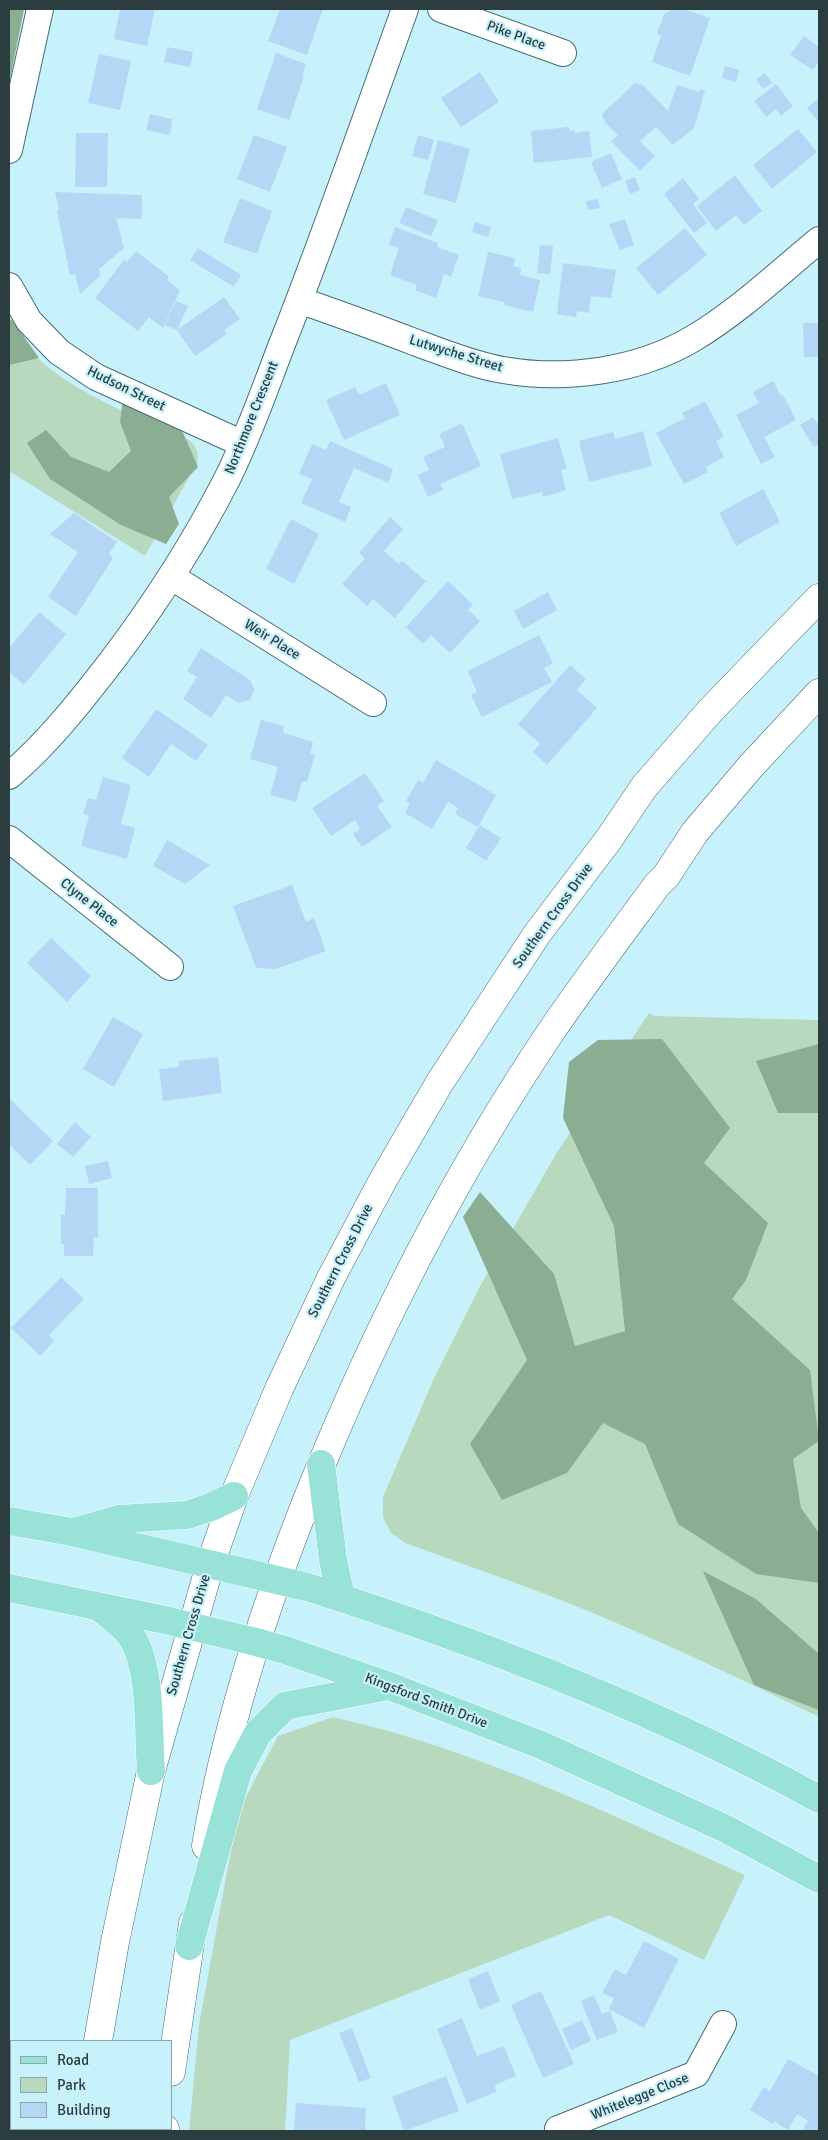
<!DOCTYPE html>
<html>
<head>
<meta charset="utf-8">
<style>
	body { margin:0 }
	#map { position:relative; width:828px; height:2140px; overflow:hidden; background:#c7f1fb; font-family:Signika,sans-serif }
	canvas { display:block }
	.frame { position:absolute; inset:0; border:10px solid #2c3d40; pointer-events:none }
	.legend { position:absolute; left:10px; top:2040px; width:162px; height:90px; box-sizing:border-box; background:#c7f1fb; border:1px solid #89a9b0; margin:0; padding:6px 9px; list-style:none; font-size:15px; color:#2c3d40 }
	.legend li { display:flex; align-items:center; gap:10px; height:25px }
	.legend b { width:25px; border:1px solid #89a9b0 }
</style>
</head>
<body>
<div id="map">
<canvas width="828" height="2140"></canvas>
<div class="frame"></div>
<ul class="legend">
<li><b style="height:6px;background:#98e2d7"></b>Road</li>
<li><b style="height:14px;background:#b8d9bd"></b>Park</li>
<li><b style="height:14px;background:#b5d7f5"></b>Building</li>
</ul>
</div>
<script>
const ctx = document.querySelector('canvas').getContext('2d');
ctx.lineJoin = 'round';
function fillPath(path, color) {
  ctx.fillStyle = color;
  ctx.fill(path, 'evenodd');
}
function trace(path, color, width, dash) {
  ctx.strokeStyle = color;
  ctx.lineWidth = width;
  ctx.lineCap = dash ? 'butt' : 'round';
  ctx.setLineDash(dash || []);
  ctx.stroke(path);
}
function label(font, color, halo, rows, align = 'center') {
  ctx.font = font + ' Signika,sans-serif';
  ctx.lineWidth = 4.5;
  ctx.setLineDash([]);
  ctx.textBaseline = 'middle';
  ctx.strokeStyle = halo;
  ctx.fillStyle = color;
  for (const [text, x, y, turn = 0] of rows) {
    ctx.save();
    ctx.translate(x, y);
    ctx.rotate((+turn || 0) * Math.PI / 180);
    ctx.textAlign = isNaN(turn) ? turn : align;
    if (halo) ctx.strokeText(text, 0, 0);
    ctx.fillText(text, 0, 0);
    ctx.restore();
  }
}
const green = new Path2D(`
	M9,325C50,387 124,410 189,440C197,448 199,452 197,463L145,556L9,471Z
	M649,1013L654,1016L819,1020V1717C751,1684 682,1651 612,1621C544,1592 474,1568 405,1543L391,1533L383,1517V1497L435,1376L479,1288L556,1154Z
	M333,1717C476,1749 612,1815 745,1875L704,1960L609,1915L290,2040L285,2131H189L199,2025L238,1812L278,1736Z`);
const forest = new Path2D(`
	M9,9H24L9,84Z
	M9,319L12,320L39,358L9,365Z
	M123,398L180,426L198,467L169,497L179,524L166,544L121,525L50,479L27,443L46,430L71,457L109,472L131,451L120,422Z
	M662,1039L730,1128L704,1163L768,1223L746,1280L732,1299L810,1370L819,1441L793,1459L801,1508L819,1533V1583L756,1574L678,1524L645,1444L603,1423L567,1473L502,1500L470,1444L527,1360L463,1217L480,1192L554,1274L575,1346L625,1331L614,1226L563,1118L569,1062L598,1040Z
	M819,1044V1113H778L756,1061Z
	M703,1571L756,1599L819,1654V1710L754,1685Z`);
const building = new Path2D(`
	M120,9H155L147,46L114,39Z
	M280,9H323L307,55L268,41Z
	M673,9H682L710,18L690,76L652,62L661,36L657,34L664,14Z
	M804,36L819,47V61L813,70L790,55Z
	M167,47L193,52L190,67L164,62Z
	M276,53L306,64L302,75L304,76L289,120L257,109Z
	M99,54L131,61L120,110L88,103Z
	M725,66L739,70L736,82L722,78Z
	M480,72L499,102L461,127L441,98Z
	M765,73L772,83L763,89L756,80Z
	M635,83L643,85L668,111L677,85L699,92L700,89L705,91L694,128L673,145L656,127L640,141L655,156L640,171L611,141L618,135L605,122L602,114Z
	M776,84L793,106L781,116L776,109L766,117L754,101Z
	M819,98V122L807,108Z
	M150,114L172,119L170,135L146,130Z
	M569,127L570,131L574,130L575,133L589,131L592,157L534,163L531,131Z
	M798,129L817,152L772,189L753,165Z
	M76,133H108L107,187H75Z
	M254,135L287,147L270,192L237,179Z
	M418,135L434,140L428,160L412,156Z
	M438,140L470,149L456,203L423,194Z
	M611,153L622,179L602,188L591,162Z
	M735,175L762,211L744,225L736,215L716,231L697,206Z
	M635,177L640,190L630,194L625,181Z
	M683,178L699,199L693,204L707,223L694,233L664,194Z
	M55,192L142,195V219L116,218L124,248L99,269L100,276L80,294L75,274L70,275L57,211L59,210Z
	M240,198L272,211L257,254L223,242Z
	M598,199L600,208L588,210L586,201Z
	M406,207L438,220L431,236L399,223Z
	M625,219L634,245L620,250L609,224Z
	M475,222L491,227L488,237L472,232Z
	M395,227L438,243L437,247L459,255L451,277L444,274L436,298L415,290L417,285L390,275L399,248L389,245Z
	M685,228L707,255L658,295L636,268Z
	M540,245L553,246L550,274L537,273Z
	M198,248L241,275L234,287L190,260Z
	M136,251L169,277L167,280L180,290L163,328L149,317L138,331L95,298L124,260L127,262Z
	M488,252L515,258L513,266L521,268L520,275L540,280L533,312L504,305V302L478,296Z
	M563,263L616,270L611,298L591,296L589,313L577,311L576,317L557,314Z
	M224,297L240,319L224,330L227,334L195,356L177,330Z
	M176,301L188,306L177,330L165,325Z
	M803,323H819V357H804Z
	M773,381L781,396L783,395L796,420L764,437L775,457L761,464L736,415L759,403L753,392Z
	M386,383L400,415L344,440L326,400L355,387L359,395Z
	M705,401L724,437L716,441L724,457L706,467L708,472L684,484L656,433L685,418L682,413Z
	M813,417L819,426V444L814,447L800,425Z
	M462,423L481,466L440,484L443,490L428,497L418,475L429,470L423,457L445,447L439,434Z
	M643,431L652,466L589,482L579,441L613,432L615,439Z
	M558,438L567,469L561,470L566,490L543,497L542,492L512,499L500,454Z
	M330,441L393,469L388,483L354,468L339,502L351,507L345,522L301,503L312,479L299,474L312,444L326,450Z
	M763,489L780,522L736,546L719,513Z
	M74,513L117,542L109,554L113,558L76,616L48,597L78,552L50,534Z
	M390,517L403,529L384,551L399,564L402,561L426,581L395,618L373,599L367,606L342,584L365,558L359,553Z
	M291,519L319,534L294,584L266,569Z
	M448,581L473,605L468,610L480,621L450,653L431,635L423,644L406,627Z
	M548,592L557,610L523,629L514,611Z
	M39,612L66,634L24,685L9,672V648Z
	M539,635L553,663L544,668L552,682L482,717L471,695L477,692L468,671Z
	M201,648L250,680L254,689L250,700L238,703L226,695L211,718L183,699L197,677L187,671Z
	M570,665L586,679L577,690L597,708L547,765L533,752L540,744L518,724Z
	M156,709L208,745L196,761L171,744L149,777L122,758Z
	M261,720L284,726L283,733L313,742L310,754L315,755L307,781L302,782L296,802L270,795L278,767L250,759Z
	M436,760L496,795L478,827L455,814L458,808L448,802L432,829L405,813L410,803L406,801L418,780L423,783Z
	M365,773L384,801L377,806L392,827L362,847L353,834L360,829L355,820L331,836L312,808Z
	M103,777L131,785L121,824L135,828L127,859L81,846L89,816L83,814L88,798L96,800Z
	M480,825L501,838L486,861L466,848Z
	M167,840L210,865L185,884L153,866Z
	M292,885L306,922L314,918L326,951L276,969L256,968L233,906Z
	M51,938L91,976L67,1002L27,963Z
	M113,1017L143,1034L114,1087L83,1069Z
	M218,1057L222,1093L163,1101L159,1069L179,1067V1061Z
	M9,1098L53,1141L30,1165L9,1144Z
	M75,1122L91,1137L73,1157L57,1144Z
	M108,1161L112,1178L89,1184L85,1166Z
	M66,1188H98V1238L94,1237L93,1256H64V1244H61V1215H65Z
	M61,1277L84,1299L49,1335L54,1341L40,1356L11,1328Z
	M644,1941L679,1959L644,2028L609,2009L614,1998L602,1993L615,1969L626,1975Z
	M488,1971L500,2001L480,2010L468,1979Z
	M541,1991L574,2064L543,2078L511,2005Z
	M594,1995L602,2014L610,2011L618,2032L597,2040L581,2001Z
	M462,2018L477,2056L504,2046L516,2076L495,2085L496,2092L467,2104L437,2029Z
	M582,2020L591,2041L571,2050L562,2029Z
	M352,2028L371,2078L359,2082L339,2033Z
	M788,2059L819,2076V2131L803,2130L808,2121L797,2114L788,2130L774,2121L773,2124L750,2110L764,2087L770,2091Z
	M446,2076L459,2111L404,2131L392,2097Z
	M296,2103L366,2108L365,2131H294Z`);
const minor = new Path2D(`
	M441,9L563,53
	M9,150L40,9
	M9,286L29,321L59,352L96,377L243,444
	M299,300C339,314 378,328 417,343C445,353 474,365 503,370C566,381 639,371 694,338C739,311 779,273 819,240
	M172,577L373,703
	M9,776C48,743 80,702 111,662C155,604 195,542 228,477C251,431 267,382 286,334C328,227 366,117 405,9
	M9,839L170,967
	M559,2131L558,2129L696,2074L723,2024`);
const secondary = new Path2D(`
	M206,1846C226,1724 265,1605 311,1490C375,1331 454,1176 550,1033C584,983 621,934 657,885L666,876L695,832L751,766L819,693
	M98,2041L115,1942L151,1771L210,1565L234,1496L279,1389L331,1278L383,1180L440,1082L537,934L609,839L644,787L710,711L819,598
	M171,2072L193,1923
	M85,2131V2129
	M164,2131L165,2129`);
const primary = new Path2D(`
	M321,1464L333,1560L341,1598
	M9,1521L72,1532L307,1587C483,1643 657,1710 819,1799
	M74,1532L119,1519L187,1515L211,1507L234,1496
	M9,1588L165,1620L256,1642L285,1650L389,1686L541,1745L724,1828L819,1879
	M99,1607C111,1617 125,1625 133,1639C152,1672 148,1733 151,1771
	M189,1946L238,1771L258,1733L285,1706L388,1686`);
const streetNames = [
	["Pike Place",516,36,20],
	["Lutwyche Street",456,354,17],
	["Hudson Street",126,389,26],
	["Northmore Crescent",252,418,-68],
	["Weir Place",272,640,32],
	["Clyne Place",89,903,38],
	["Southern Cross Drive",553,916,-54],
	["Southern Cross Drive",341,1261,-63],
	["Southern Cross Drive",189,1635,-74],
	["Kingsford Smith Drive",426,1701,21],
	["Whitelegge Close",640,2097,-22]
];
fillPath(green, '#b8d9bd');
fillPath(forest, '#8bad91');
fillPath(building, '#b5d7f5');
trace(minor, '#466c75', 28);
trace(secondary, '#466c75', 29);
trace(primary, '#fff', 29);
trace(minor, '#fff', 26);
trace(secondary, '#fff', 28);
trace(primary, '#98e2d7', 28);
label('14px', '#2c3d40', '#c7f1fb', streetNames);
</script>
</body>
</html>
